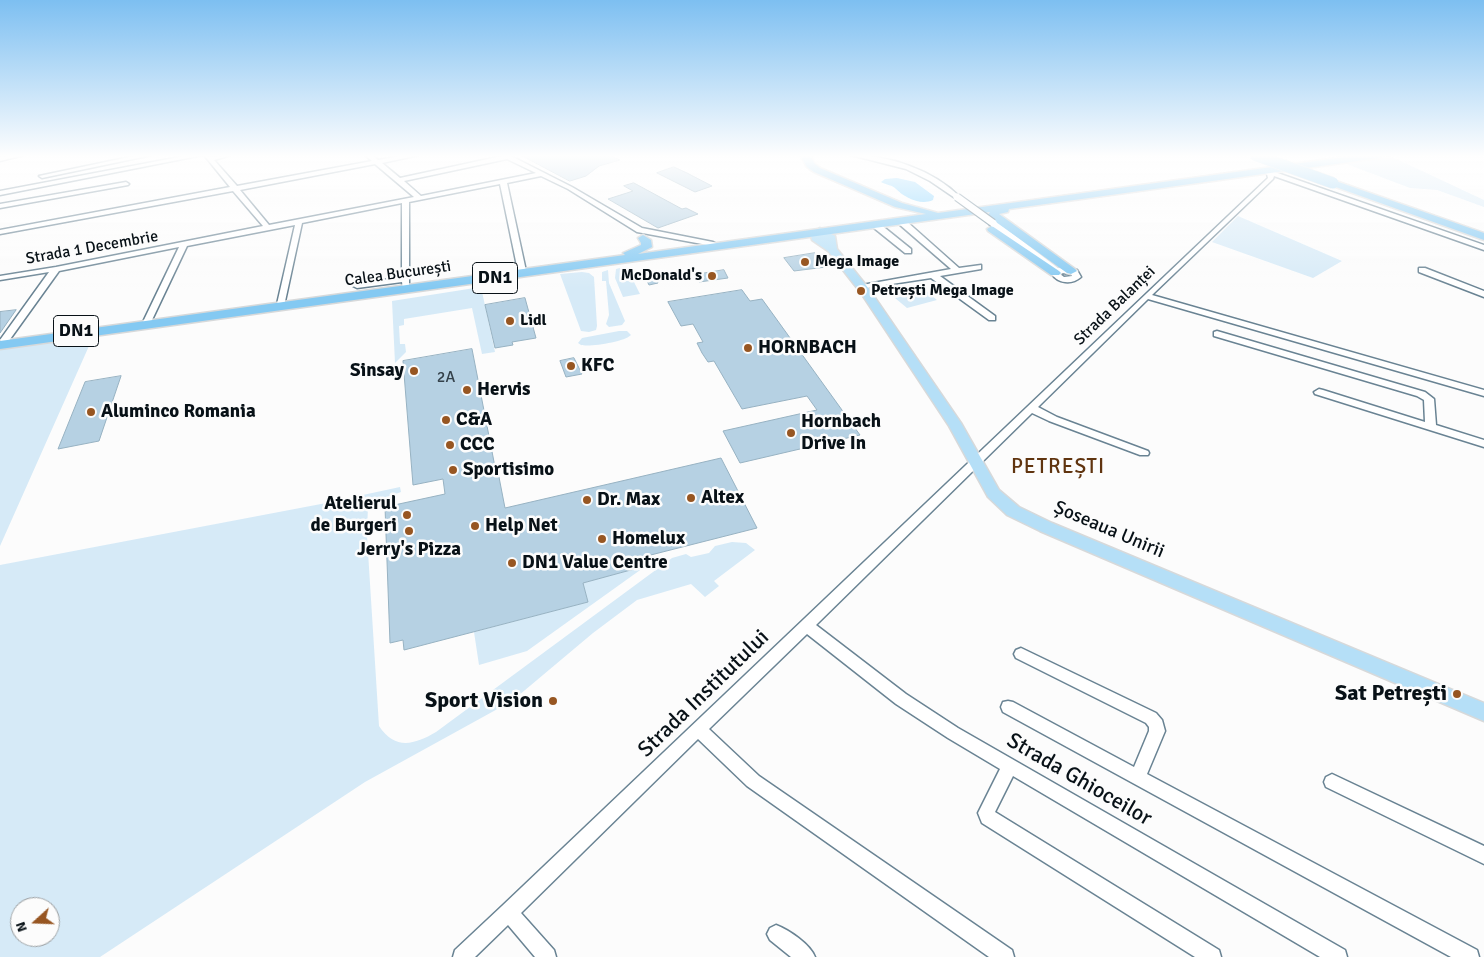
<!DOCTYPE html>
<html>
<head>
<meta charset="utf-8">
<style>
	body { margin:0 }
	#map { position:relative; width:1484px; height:957px; overflow:hidden; background:#fcfcfc; font-family:Signika,sans-serif }
	canvas { display:block }
	.north { position:absolute; left:10px; top:897px; width:50px; height:50px; box-sizing:border-box; background:#fcfcfc; border:1px solid #9a9ea0; border-radius:50%; rotate:250deg; font-size:14px; font-weight:700; line-height:20px; text-align:center; color:#081117 }
	.north::after { content:''; display:block; margin:auto; width:18px; height:22px; background:#975622; clip-path:polygon(50% 0,100% 100%,50% 72%,0 100%) }
</style>
</head>
<body>
<div id="map">
<canvas width="1484" height="957"></canvas>
<div class="north">N</div>
</div>
<script>
const ctx = document.querySelector('canvas').getContext('2d');
ctx.lineJoin = 'round';
function fillPath(path, color) {
  ctx.fillStyle = color;
  ctx.fill(path, 'evenodd');
}
function trace(path, color, width, dash) {
  ctx.strokeStyle = color;
  ctx.lineWidth = width;
  ctx.lineCap = dash ? 'butt' : 'round';
  ctx.setLineDash(dash || []);
  ctx.stroke(path);
}
function label(font, color, halo, rows, align = 'center') {
  ctx.font = font + ' Signika,sans-serif';
  ctx.lineWidth = 5;
  ctx.setLineDash([]);
  ctx.textBaseline = 'middle';
  ctx.strokeStyle = halo;
  ctx.fillStyle = color;
  for (const [text, x, y, turn = 0] of rows) {
    ctx.save();
    ctx.translate(x, y);
    ctx.rotate((+turn || 0) * Math.PI / 180);
    ctx.textAlign = isNaN(turn) ? turn : align;
    if (halo) ctx.strokeText(text, 0, 0);
    ctx.fillText(text, 0, 0);
    ctx.restore();
  }
}
const green = new Path2D(`
	M1390,156L1484,200V207L1437,190L1410,188L1344,163Z
	M1238,216L1342,261L1313,278L1212,242Z
	M620,268L628,270L640,294L623,297L615,278L616,269Z
	M608,270L609,283L625,321L622,325L609,327L606,324L609,315L606,281H602V272Z
	M582,272L589,273L594,277L597,326L596,330L589,332L581,331L560,274Z
	M481,287L495,352L482,354L472,308L404,319V325L399,326L400,344H405L406,352L395,363L392,301Z
	M925,290L937,300L907,308L895,298Z
	M619,331H627L631,335C624,342 591,347 581,345L578,343L582,338Z
	M93,337L0,546V349Z
	M400,487L401,492L368,504L367,536L379,726C395,750 414,745 436,732L672,558L686,554L691,557L709,553L715,546L732,542L746,543L755,550L714,581L719,586L705,597L691,584L637,600L593,633L512,701L365,782L100,957H0V565L321,504ZM20,907H50V937H20Z
	M643,557L650,563L527,651L479,665L474,632L588,602L583,583L638,568L635,559Z`);
const water = new Path2D(`
	M897,178L915,182L934,196L933,200C920,206 904,197 896,189C893,185 886,185 881,182L885,179Z`);
const building = new Path2D(`
	M521,155H610L620,160L599,166L586,176L570,181Z
	M674,167L687,173L712,186L695,192L657,173Z
	M634,183L682,209L686,208L698,214L658,228L608,199L633,191L624,186Z
	M815,253L826,267L794,271L784,258Z
	M651,270L658,283L649,285L642,271Z
	M724,270L728,278L699,282L695,275Z
	M742,290L750,301L762,299L860,435L740,463L723,431L817,410L807,396L742,409L714,361L708,362L702,353L697,343L703,342L693,324L681,326L668,302Z
	M525,298L536,338L512,342L513,345L495,348L485,305Z
	M16,310L0,333V312Z
	M472,349L496,472H498L505,508L721,458L757,528L635,559L638,568L583,583L588,602L404,650L403,640L390,643L385,507L445,494L443,479L413,485L403,361Z
	M574,358L582,374L566,377L560,361Z
	M121,376L99,441L58,449L85,382Z`);
const minor = new Path2D(`
	M11,155H24L0,161V157Z
	M139,155H152L42,178L39,176Z
	M190,155H203L0,195V191Z
	M204,155L212,157L231,155L214,160L237,186L372,161L365,155H372L378,160L406,155H419L382,163L400,178L502,156L501,155H509L572,187L642,228L713,242L717,244L713,246L637,232L568,189L541,176L507,183L526,271L525,273L518,271L500,184L409,202V289H403L402,282L357,288L353,286L357,284L402,277V203L302,223L284,306L281,307L277,304L295,225L187,246L151,322L147,325L143,322L179,247L59,271L8,342H2L0,340L49,272L0,280V276L56,267L263,226L233,191L0,234V230L230,187ZM507,159L536,173L421,196L404,181ZM375,164L414,197L269,225L240,190Z
	M851,155C889,155 933,170 960,197L955,198L930,181L906,169Z
	M1266,169L1484,245V250L1274,176L1273,179L1152,295L1484,390V396L1148,299L1038,407L1057,417L1148,451L1149,453L1148,455H1140L1049,421L1032,413L816,625L906,694L958,728L1345,950L1347,957H1320L1013,776L995,812L1219,950L1221,957H1195L982,823L978,813L1000,769L948,738L896,704L807,634L709,729L759,776L1012,950L1014,957H989L747,786L698,739L521,913L554,950L556,957H535L508,925L475,957H453L455,950L502,906L1268,178L1267,174L1263,171Z
	M126,182L129,184L128,185L0,208V204Z
	M899,220H905L959,268L981,265V269L940,276L995,316V320H989L931,278L859,289V285H862L951,269L899,224Z
	M990,221H996L1058,268L1077,270L1081,277C1072,285 1058,284 1051,273L1052,271L990,225ZM1062,273L1071,274L1072,276L1064,277L1060,274Z
	M874,224H880L911,249V253H905L874,228Z
	M1419,268H1425L1484,291V297L1419,272Z
	M1217,331L1425,392L1434,399L1436,425L1484,440V447L1315,394L1314,392L1319,389L1323,390L1425,422L1424,400L1417,396L1214,336V332Z
	M1021,648L1156,713L1162,720L1165,731L1147,774L1477,950L1479,957H1451L1003,712L1001,707L1003,702L1008,701L1013,702L1134,767L1149,731V727L1146,723L1016,658L1014,654L1016,650Z
	M1332,774L1484,846V864L1326,787L1324,782L1326,777Z
	M776,925C789,930 810,944 815,957H791L770,940L767,934L770,928Z`);
const major = new Path2D(`
	M820,228L835,236L837,249L869,289L961,423L999,490L1019,507L1052,523L1484,703V721L1040,531L1007,515L988,497L949,426L861,293L828,251L812,240L811,235Z`);
const highway = new Path2D(`
	M800,155H810L814,163L820,168L902,203L938,213L1359,155H1384L1379,158L1009,209L1008,212L999,214L1075,269L1077,271L1071,274L1067,273L989,217L988,215L990,212L0,349V341L625,255L623,253L641,245V243L638,238L643,235L651,240L652,247L638,254L926,214L895,207L814,172L807,167Z
	M1333,180L1484,233V240L1330,185V181Z
	M992,226L1059,271L1061,273L1059,275H1051L988,231L987,229Z`);
const minorBridge = new Path2D(`
	M957,197L993,223`);
const highwayBridge = new Path2D(`
	M1255,155L1333,183`);
const markers = [
	[805,262,5,"#975622"],
	[712,276,5,"#975622"],
	[861,291,5,"#975622"],
	[510,321,5,"#975622"],
	[748,348,5,"#975622"],
	[571,366,5,"#975622"],
	[414,371,5,"#975622"],
	[467,390,5,"#975622"],
	[91,412,5,"#975622"],
	[446,420,5,"#975622"],
	[791,433,5,"#975622"],
	[450,445,5,"#975622"],
	[453,470,5,"#975622"],
	[691,498,5,"#975622"],
	[587,500,5,"#975622"],
	[407,515,5,"#975622"],
	[475,526,5,"#975622"],
	[409,531,5,"#975622"],
	[602,539,5,"#975622"],
	[512,563,5,"#975622"],
	[1457,694,5,"#975622"],
	[553,701,5,"#975622"]
];
const farStreetnames = [
	["Strada 1 Decembrie",92,248,-10],
	["Calea București",398,274,-8],
	["Strada Balanței",1115,306,-44]
];
const farPoinames = [
	["Mega Image",815,262],
	["McDonald's",702,276,"right"],
	["Petrești Mega Image",871,291],
	["Lidl",520,321]
];
const numberNames = [
	["2A",446,378]
];
const shields = [
	[495,278,45],
	[76,331,45]
];
const shieldNames = [
	["DN1",495,278],
	["DN1",76,331]
];
const poiNames = [
	["HORNBACH",758,348],
	["KFC",581,366],
	["Sinsay",404,371,"right"],
	["Hervis",477,390],
	["Aluminco Romania",101,412],
	["C&A",456,420],
	["Hornbach",801,422],
	["Drive In",801,444],
	["CCC",460,445],
	["Sportisimo",463,470],
	["Altex",701,498],
	["Dr. Max",597,500],
	["Atelierul",397,504,"right"],
	["de Burgeri",397,526,"right"],
	["Help Net",485,526],
	["Homelux",612,539],
	["Jerry's Pizza",409,550,"center"],
	["DN1 Value Centre",522,563]
];
const streetNames = [
	["Șoseaua Unirii",1109,530,23]
];
const quarterNames = [
	["PETREȘTI",1058,467]
];
const nearStreetnames = [
	["Strada Institutului",704,694,-44],
	["Strada Ghioceilor",1079,780,30]
];
const nearPoinames = [
	["Sat Petrești",1447,694],
	["Sport Vision",543,701]
];
fillPath(green, '#d6eaf7');
fillPath(water, '#7dcffe');
fillPath(building, '#b6d1e3');
trace(building, '#97b2c2', 1);
trace(minor, '#698393', 3);
trace(major, '#d7d9da', 3);
trace(highway, '#d7d9da', 3);
fillPath(minor, '#fff');
fillPath(major, '#b5dff7');
fillPath(highway, '#84c9f2');
trace(minorBridge, '#698393', 9, []);
trace(highwayBridge, '#d7d9da', 12, []);
trace(minorBridge, '#fff', 7);
trace(highwayBridge, '#84c9f2', 11);
const sky = ctx.createLinearGradient(0, 0, 0, 289);
sky.addColorStop(0, '#7dbff1');
sky.addColorStop(0.54, '#fefefe');
sky.addColorStop(1, '#fefefe00');
ctx.fillStyle = sky;
ctx.fillRect(0, 0, 1484, 289);
for (const [x, y, r, color] of markers) {
  const dot = new Path2D();
  dot.arc(x, y, r, 0, 2 * Math.PI);
  ctx.fillStyle = color;
  ctx.fill(dot);
  trace(dot, '#fcfcfc', 2);
}
label('16px', '#081117', '#fcfcfc', farStreetnames);
label('bold 16px', '#081117', '#fcfcfc', farPoinames, 'left');
label('16px', '#34414a', null, numberNames);
for (const [x, y, w] of shields) {
  const box = new Path2D();
  box.roundRect(x - w / 2, y - 15.5, w, 31, 4);
  ctx.fillStyle = '#fcfcfc';
  ctx.fill(box);
  trace(box, '#081117', 1);
}
label('bold 18px', '#081117', null, shieldNames);
label('bold 19px', '#081117', '#fcfcfc', poiNames, 'left');
label('19px', '#081117', '#fcfcfc', streetNames);
ctx.letterSpacing = '1px';
label('21px', '#60340f', '#fcfcfc', quarterNames);
ctx.letterSpacing = '0px';
label('22px', '#081117', '#fcfcfc', nearStreetnames);
label('bold 22px', '#081117', '#fcfcfc', nearPoinames, 'right');
</script>
</body>
</html>
